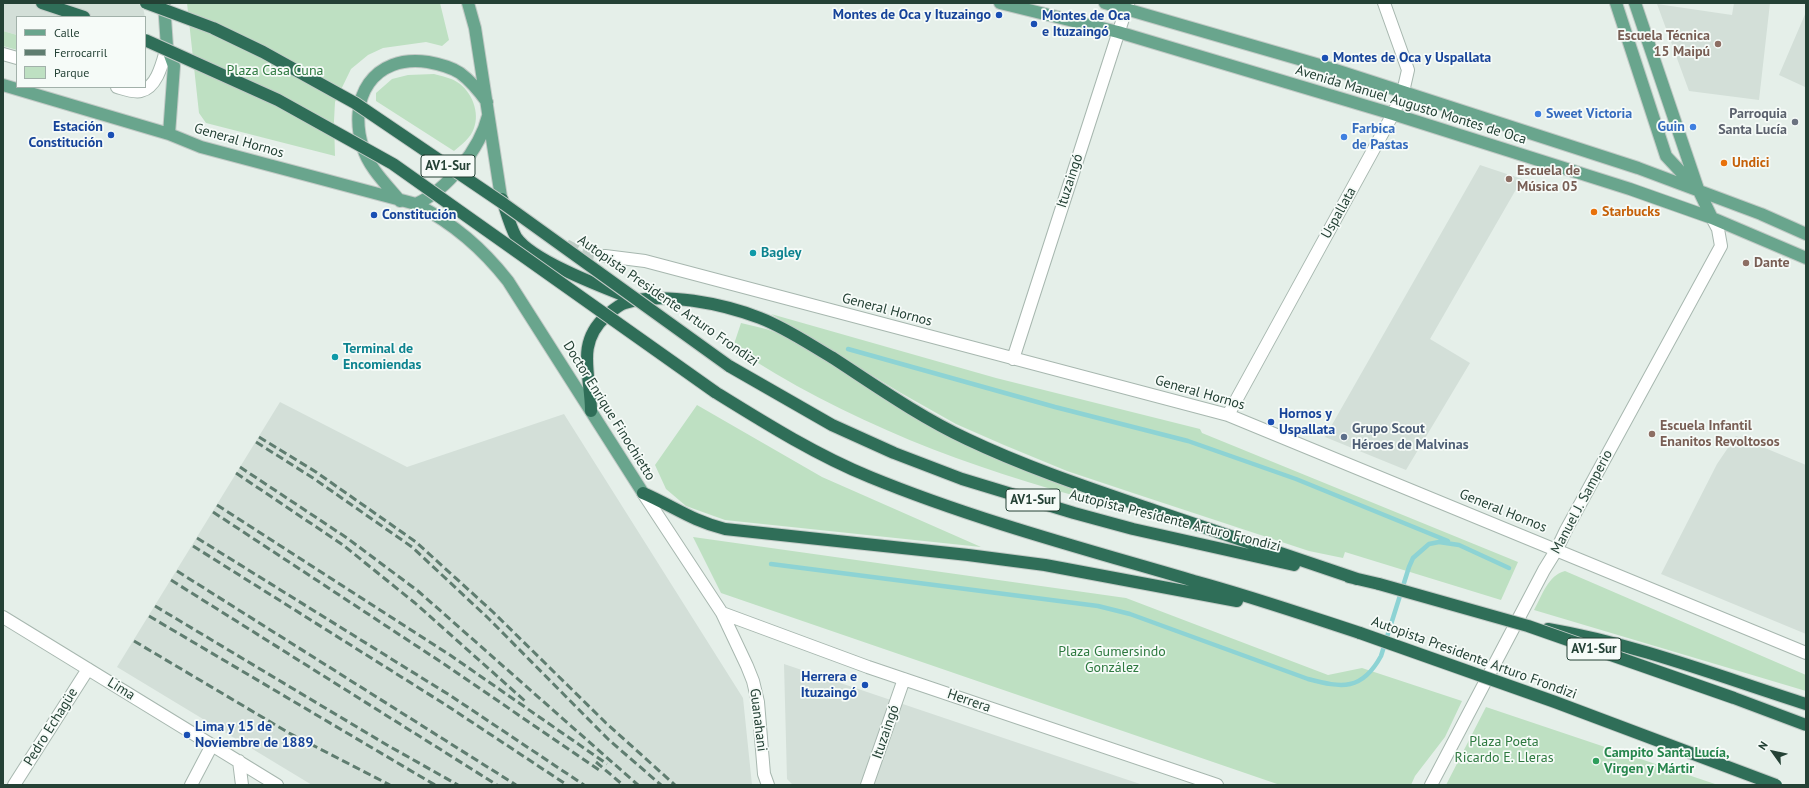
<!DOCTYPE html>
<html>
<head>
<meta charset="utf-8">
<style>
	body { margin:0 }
	#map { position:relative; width:1809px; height:788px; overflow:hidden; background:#e5efe9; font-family:"PT Sans",sans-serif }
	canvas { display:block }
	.frame { position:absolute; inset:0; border:4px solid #244135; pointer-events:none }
	.legend { position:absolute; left:16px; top:16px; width:130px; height:72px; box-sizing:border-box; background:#f6fbf8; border:1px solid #a2b1aa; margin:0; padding:5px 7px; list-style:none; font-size:12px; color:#244135 }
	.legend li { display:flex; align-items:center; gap:8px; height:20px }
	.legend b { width:20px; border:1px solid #a2b1aa }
	.north { position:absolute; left:1753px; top:732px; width:40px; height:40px; -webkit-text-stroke:3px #f6fbf8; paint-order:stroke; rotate:303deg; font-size:11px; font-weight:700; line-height:16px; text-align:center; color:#244135 }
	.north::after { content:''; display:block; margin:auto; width:14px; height:18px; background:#244135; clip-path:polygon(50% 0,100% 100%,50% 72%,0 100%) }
</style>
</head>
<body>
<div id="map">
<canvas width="1809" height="788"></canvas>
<div class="frame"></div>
<ul class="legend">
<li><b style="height:5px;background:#69a58d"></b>Calle</li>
<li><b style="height:5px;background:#5f7d70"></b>Ferrocarril</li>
<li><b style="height:11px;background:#bee0c2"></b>Parque</li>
</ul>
<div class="north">N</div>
</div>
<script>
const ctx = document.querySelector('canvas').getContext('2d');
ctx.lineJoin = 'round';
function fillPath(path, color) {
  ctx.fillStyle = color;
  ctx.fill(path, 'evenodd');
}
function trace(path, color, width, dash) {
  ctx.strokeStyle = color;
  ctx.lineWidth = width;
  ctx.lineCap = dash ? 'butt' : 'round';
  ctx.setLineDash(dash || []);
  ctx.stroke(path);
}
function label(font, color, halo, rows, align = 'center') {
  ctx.font = font + ' "PT Sans",sans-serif';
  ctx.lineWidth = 3.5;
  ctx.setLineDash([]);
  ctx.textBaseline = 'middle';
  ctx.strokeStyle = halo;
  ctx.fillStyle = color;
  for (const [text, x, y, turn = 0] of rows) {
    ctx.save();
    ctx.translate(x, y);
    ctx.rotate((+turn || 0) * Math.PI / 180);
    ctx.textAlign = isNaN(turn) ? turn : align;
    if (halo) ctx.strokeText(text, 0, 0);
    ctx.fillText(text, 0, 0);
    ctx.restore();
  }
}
const built = new Path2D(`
	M3,3H142L145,17H17V35L3,31Z
	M1734,3H1770L1759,100L1689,91L1657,4L1732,15Z
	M1806,12V85L1805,87L1779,75Z
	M1480,165L1522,179L1430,339L1470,363L1406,470L1325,437Z
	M280,402L407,467L564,414L743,698L752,785H312L117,667Z
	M1736,436L1806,465V634L1661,574L1717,464Z
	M784,664L1143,785H793L787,779Z`);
const green = new Path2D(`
	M187,3H440L449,40L442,46L426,42L383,48L368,55L351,69L335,102L334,121L335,156L206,123L199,113Z
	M3,31L17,35V50L3,46Z
	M434,74C441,76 451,78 457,82C472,91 480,113 474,128C471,138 461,145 454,151L376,101V93L392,79L408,75Z
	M771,314L996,378L1200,429L1202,433L1518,562L1501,600L1345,552L1343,558L1309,551L1136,494L1067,471L1004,445L956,424L901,393Z
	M741,323L766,329L786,336L811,350L904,411L987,455L1048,480L1100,498L1099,502C971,469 844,421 733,347Z
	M697,405L822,477L981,547L725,520L686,506L666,489L655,465Z
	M693,537L1126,598L1328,675L1362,668L1462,701L1445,737L1415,776L1411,785H1280L721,593Z
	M1565,571L1806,675V691L1534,610C1542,596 1548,575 1565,571Z
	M1486,707L1718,785H1446Z`);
const stream = new Path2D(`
	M848,349L1055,407L1188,441L1296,479L1448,541
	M771,564L1098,606L1130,614L1308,679C1342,688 1362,691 1381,656L1409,567L1413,558L1429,544L1439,542L1459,545L1509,568`);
const minorTunnel = new Path2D(`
	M566,245L577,251L605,256`);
const minor = new Path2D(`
	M3,54L17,58
	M117,87C124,89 134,93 141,91C158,87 163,60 167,47
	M605,256L645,261L1228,415L1806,653
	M1013,359L1128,3
	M1228,415L1393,114L1403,92L1408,70L1384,3
	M643,493L722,613L747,666L753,681L758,702L764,774L768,785
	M722,613L868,667L1217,785
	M3,617L277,785
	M239,761L242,785
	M14,785L88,669
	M191,785L212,745
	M867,785L904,679
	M1431,785L1544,570L1557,549L1566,530L1721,246L1718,229L1712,218`);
const major = new Path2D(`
	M164,3L167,47L174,66L169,134
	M468,3L475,28L501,197
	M1000,3L1118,32L1393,114L1630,189L1712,218L1806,258
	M1105,3L1323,66L1638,168L1761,214L1806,234
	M1616,3L1666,156L1694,186
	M1635,3L1698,189L1712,218
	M3,85L169,134L201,147L416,204C454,224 482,248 508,281L643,493
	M400,201C387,185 369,168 363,148C347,98 373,54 428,62C439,64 451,67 460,73C471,81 479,91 487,102
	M416,204C447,190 480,149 488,116`);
const highway = new Path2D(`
	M42,3L84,17
	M502,199C506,211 510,226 516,237C532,261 605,288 633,299
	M729,366L832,425L894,453L962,479L1074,513L1133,529L1294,565
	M715,392C765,423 816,455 870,477C975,520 1085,549 1194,581C1250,596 1305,615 1360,633
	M591,411C591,375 575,344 606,316C612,311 618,305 625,303C663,291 724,304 760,318C786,328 809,344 833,358C876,386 920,417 967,439C1028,468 1092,489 1156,511C1223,534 1290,556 1357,579
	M643,493C673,506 692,521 725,529L968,555L1045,565L1237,601
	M1349,577L1379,584
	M1548,629C1636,644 1721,677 1806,704`);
const rail = new Path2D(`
	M259,437L316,472L416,542L493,612L606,723L675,785
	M256,442L313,478L412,547L488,618L609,740L661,785
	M240,467L347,538L418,591L638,785
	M236,473L343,545L415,603L525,701
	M217,505L450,655L607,764
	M213,512L444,664L599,770
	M197,538L451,696L584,785
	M193,546L446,705L567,785
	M177,571L516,785
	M171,580L497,785
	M155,606L387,745L458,785
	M149,616L435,785
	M134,641L289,733L390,785
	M596,762L623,785`);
const highwayBridge = new Path2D(`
	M146,3L213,28L263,52L355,103L504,204L729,366
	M145,40L278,100L393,164L715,392
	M1379,584L1528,626L1734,698L1806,725
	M1360,633L1555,702L1776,785`);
const markers = [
	[999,15,4,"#1a4fb4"],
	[1034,24,4,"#1a4fb4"],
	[1718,44,4,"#8d6e63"],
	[1325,58,4,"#1a4fb4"],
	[1538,114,4,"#3f7fe0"],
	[1795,122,4,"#6b7280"],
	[1693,127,4,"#3f7fe0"],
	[111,135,4,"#1a4fb4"],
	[1344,137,4,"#3f7fe0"],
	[1724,163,4,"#e8710a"],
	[1509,179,4,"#8d6e63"],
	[1594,212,4,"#e8710a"],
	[374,215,4,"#1a4fb4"],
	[753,253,4,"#0f9aa8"],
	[1746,263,4,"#8d6e63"],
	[335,357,4,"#0f9aa8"],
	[1271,422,4,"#1a4fb4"],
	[1652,434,4,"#8d6e63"],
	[1344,437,4,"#5c6f8a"],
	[865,685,4,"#1a4fb4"],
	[187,735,4,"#1a4fb4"],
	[1596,761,4,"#2e9e5b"]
];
const shields = [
	[448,166,54],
	[1033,500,54],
	[1594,649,54]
];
const shieldNames = [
	["AV1-Sur",448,166],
	["AV1-Sur",1033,500],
	["AV1-Sur",1594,649]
];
const transitNames = [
	["Montes de Oca y Ituzaingo",991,15,"right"],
	["Montes de Oca",1042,16],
	["e Ituzaingó",1042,32],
	["Montes de Oca y Uspallata",1333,58],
	["Estación",103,127,"right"],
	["Constitución",103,143,"right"],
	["Constitución",382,215],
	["Hornos y",1279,414],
	["Uspallata",1279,430],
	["Herrera e",857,677,"right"],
	["Ituzaingó",857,693,"right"],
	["Lima y 15 de",195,727],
	["Noviembre de 1889",195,743]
];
const educationNames = [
	["Escuela Técnica",1710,36,"right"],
	["15 Maipú",1710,52,"right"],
	["Escuela de",1517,171],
	["Música 05",1517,187],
	["Dante",1754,263],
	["Escuela Infantil",1660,426],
	["Enanitos Revoltosos",1660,442]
];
const parkNames = [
	["Plaza Casa Cuna",275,71],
	["Plaza Gumersindo",1112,652],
	["González",1112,668],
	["Plaza Poeta",1504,742],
	["Ricardo E. Lleras",1504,758]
];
const streetNames = [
	["Avenida Manuel Augusto Montes de Oca",1411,105,17],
	["General Hornos",239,141,16],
	["Ituzaingó",1070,181,-72],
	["Uspallata",1339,213,-61],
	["Autopista Presidente Arturo Frondizi",668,301,35],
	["General Hornos",887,310,15],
	["General Hornos",1200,393,16],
	["Doctor Enrique Finochietto",609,411,58],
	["Manuel J. Samperio",1582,502,-62],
	["General Hornos",1503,511,22],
	["Autopista Presidente Arturo Frondizi",1175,521,14],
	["Autopista Presidente Arturo Frondizi",1474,658,20],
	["Lima",121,689,32],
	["Herrera",969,701,19],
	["Guanahani",758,720,83],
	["Pedro Echagüe",51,727,-58],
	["Ituzaingó",886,732,-71]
];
const shopNames = [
	["Sweet Victoria",1546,114],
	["Guin",1685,127,"right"],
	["Farbica",1352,129],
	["de Pastas",1352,145]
];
const worshipNames = [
	["Parroquia",1787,114],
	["Santa Lucía",1787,130]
];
const foodNames = [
	["Undici",1732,163],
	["Starbucks",1602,212]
];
const cultureNames = [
	["Bagley",761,253],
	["Terminal de",343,349],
	["Encomiendas",343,365]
];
const serviceNames = [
	["Grupo Scout",1352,429],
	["Héroes de Malvinas",1352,445]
];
const leisureNames = [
	["Campito Santa Lucía,",1604,753],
	["Virgen y Mártir",1604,769]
];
fillPath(built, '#d3dfd8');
fillPath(green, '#bee0c2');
trace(stream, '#8dd3d4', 4.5);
trace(minorTunnel, '#beccc5', 12, [12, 6]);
trace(minor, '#a7b7af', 14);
trace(major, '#c2cac6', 14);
trace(highway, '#c2cac6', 14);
trace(minor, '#fff', 12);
trace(major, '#69a58d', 12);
trace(highway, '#2f6e58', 12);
trace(rail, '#5f7d70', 3, [8, 4]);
trace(highwayBridge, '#c2cac6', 14, []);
trace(highwayBridge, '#2f6e58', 12);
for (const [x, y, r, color] of markers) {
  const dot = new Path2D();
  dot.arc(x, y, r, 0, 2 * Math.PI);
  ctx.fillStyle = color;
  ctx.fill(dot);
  trace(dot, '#f6fbf8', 1.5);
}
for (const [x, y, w] of shields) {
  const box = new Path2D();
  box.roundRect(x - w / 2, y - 11, w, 22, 3);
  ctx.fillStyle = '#f6fbf8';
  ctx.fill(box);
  trace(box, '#244135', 1);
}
label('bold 13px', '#244135', null, shieldNames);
label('bold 14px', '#164399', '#f6fbf8', transitNames, 'left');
label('bold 14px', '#785e54', '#f6fbf8', educationNames, 'left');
label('14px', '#2d793f', '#f6fbf8', parkNames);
label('14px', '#244135', '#f6fbf8', streetNames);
label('bold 14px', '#366cbe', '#f6fbf8', shopNames, 'left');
label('bold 14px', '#5b616d', '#f6fbf8', worshipNames, 'right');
label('bold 14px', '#c56008', '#f6fbf8', foodNames, 'left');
label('bold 14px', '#0d838f', '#f6fbf8', cultureNames, 'left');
label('bold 14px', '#4e5e75', '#f6fbf8', serviceNames, 'left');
label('bold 14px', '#27864d', '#f6fbf8', leisureNames, 'left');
</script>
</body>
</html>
